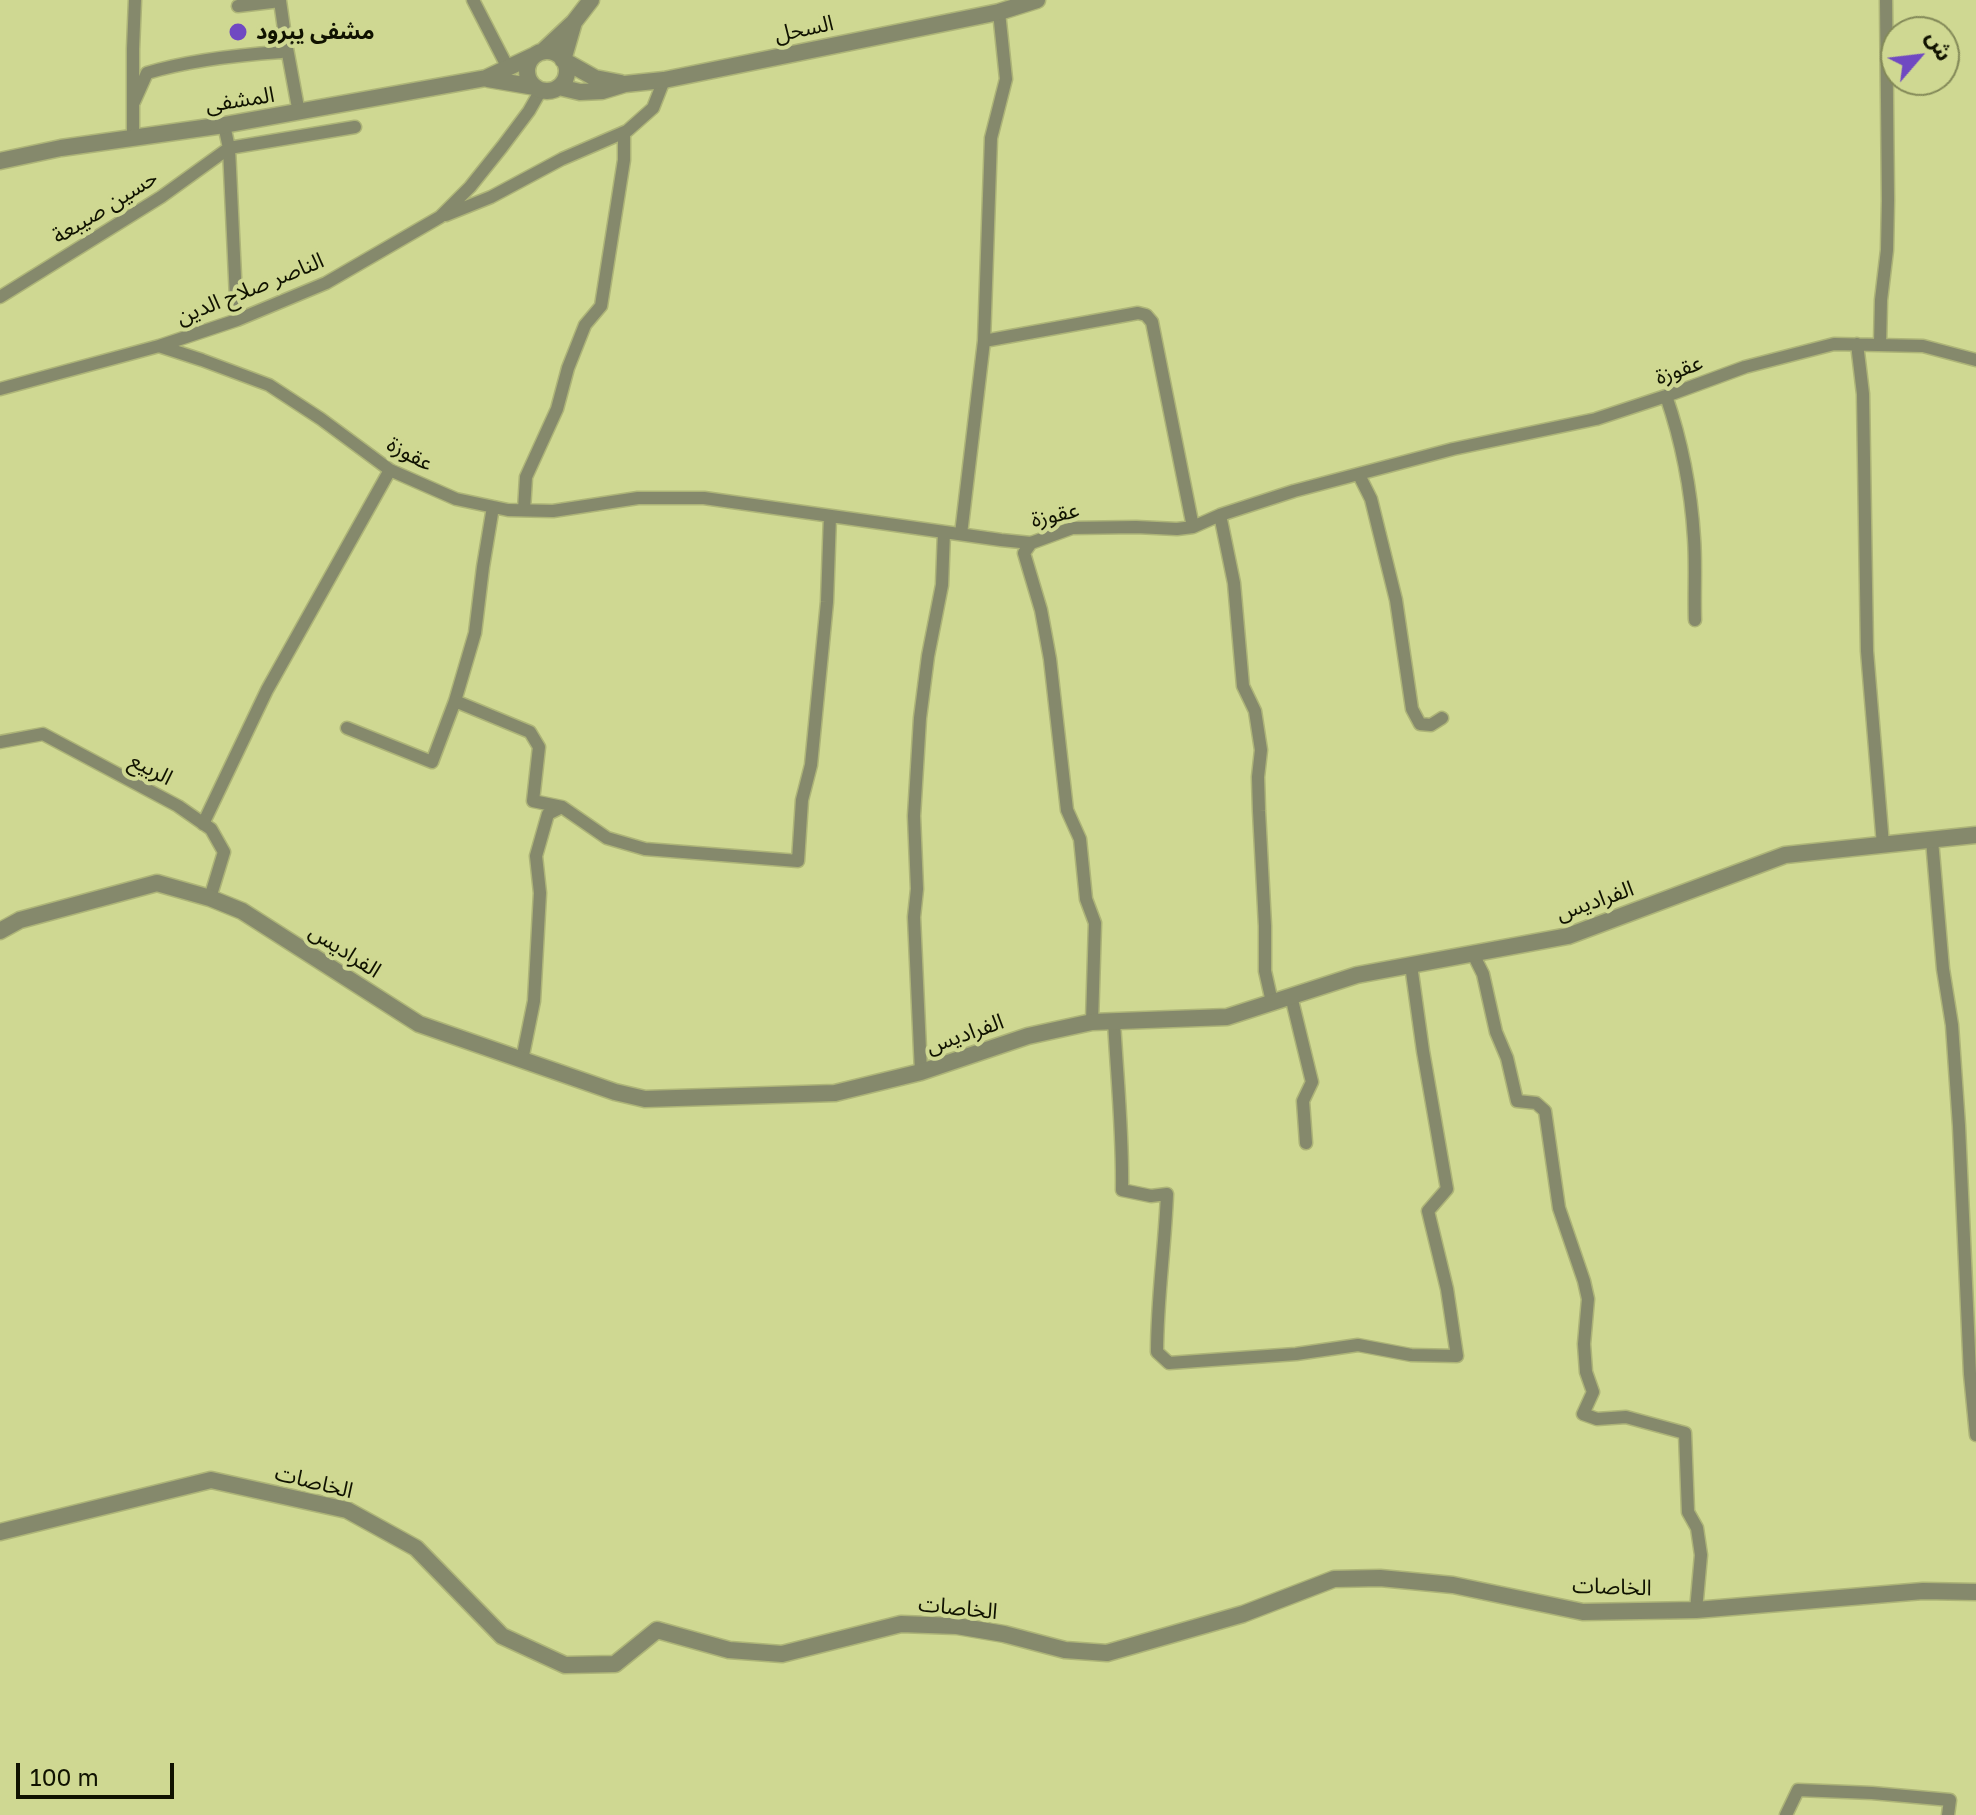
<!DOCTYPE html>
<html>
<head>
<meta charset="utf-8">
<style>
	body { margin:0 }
	#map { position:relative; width:1976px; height:1815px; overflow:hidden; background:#cfd892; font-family:"Golos Text","Noto Sans Arabic",sans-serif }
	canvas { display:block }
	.north { position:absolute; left:1880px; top:16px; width:80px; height:80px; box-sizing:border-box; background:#cfd892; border:2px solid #838958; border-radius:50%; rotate:62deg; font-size:22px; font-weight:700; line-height:32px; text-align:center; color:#101200 }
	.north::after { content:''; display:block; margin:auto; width:28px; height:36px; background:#7049c2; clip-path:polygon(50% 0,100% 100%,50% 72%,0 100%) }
	.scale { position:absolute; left:16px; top:1763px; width:158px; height:36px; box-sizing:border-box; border:4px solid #101200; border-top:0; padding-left:10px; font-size:24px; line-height:28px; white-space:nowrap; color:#101200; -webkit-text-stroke:6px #cfd892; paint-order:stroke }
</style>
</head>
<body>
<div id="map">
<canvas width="1976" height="1815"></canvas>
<div class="north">ش</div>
<div class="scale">100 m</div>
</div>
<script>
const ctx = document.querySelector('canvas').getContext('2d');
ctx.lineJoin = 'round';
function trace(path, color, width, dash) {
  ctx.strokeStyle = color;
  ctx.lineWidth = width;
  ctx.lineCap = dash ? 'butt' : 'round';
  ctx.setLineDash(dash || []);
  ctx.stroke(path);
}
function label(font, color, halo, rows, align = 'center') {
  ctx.font = font + ' "Golos Text","Noto Sans Arabic",sans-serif';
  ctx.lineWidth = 8;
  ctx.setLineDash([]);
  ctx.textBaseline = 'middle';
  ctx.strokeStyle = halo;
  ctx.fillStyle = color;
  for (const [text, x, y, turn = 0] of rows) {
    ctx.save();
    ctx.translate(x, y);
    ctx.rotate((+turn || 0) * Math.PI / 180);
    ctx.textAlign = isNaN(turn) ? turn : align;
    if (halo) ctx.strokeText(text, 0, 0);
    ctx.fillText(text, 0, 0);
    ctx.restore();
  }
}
const minor = new Path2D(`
	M473,0L508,68
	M286,43L299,113
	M134,102L147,73C190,60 237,55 281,52L286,43L280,1L238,6
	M224,125L229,148L237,320
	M133,138V49L135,0
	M446,215L491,197L562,159L627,131L653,108L664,80
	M0,297L161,197L229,148L355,127
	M984,341L991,138L1006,79L999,12
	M1857,344L1863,394L1867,651L1883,845
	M1880,345L1881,300L1887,250L1888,200L1886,0
	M159,346L202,360L269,385L321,419L390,470L456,499L508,510L553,511L638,498H704L1001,540L1031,543L1072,528L1136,527L1177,529L1193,527L1220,515L1294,491L1453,449L1596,419L1666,396L1745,367L1834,344L1923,346L1976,360
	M0,389L159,346L237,320L326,283L440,217L470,187L502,147L529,111L541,90
	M1666,396C1682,442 1691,489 1694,538C1696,565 1694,593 1695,620
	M1359,475L1371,499L1396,600L1412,709L1420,724L1431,725L1442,718
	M493,507L483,567L475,633L455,701L530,732L539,747L533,801L562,807L607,838L645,849L798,861L802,800L811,765L827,602L830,516
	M524,510L526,477L557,409L568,368L585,325L601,306L624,160V133
	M1220,515L1234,583L1243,686L1255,711L1261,750L1258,777L1259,811L1265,926V971L1272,1002
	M961,534L984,341L1138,313L1146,315L1152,322L1193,527
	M1031,543L1024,553L1041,610L1050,659L1067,810L1080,839L1086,899L1095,923L1092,1022
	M347,728L432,762L455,701
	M0,742L43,734L178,806L211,829L224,852L210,898
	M203,824L267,690L390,470
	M1932,840L1943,969L1952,1025L1959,1126L1970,1374L1976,1435
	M1473,954L1483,974L1496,1032L1507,1058L1517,1101L1536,1103L1545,1111L1559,1208L1584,1281L1588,1299L1584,1344L1586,1372L1593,1392L1583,1414L1597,1419L1626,1417L1685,1433L1688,1512L1697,1528L1701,1555L1696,1610
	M1291,996L1312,1082L1303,1101L1306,1143
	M1114,1021C1117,1077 1123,1133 1122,1190L1151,1196L1167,1194C1165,1247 1157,1299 1157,1352L1169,1363L1296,1354L1358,1345L1411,1355L1457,1356L1447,1289L1428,1211L1447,1189L1423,1051L1411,965
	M522,1060L534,1001L540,893L536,856L548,814L562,807
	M921,1072L914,917L917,889L914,816L920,718L928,656L942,585L944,532
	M1786,1815L1798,1790L1872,1793L1950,1800L1948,1815`);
const tertiary = new Path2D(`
	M574,22L563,60L595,78L621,83
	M527 71a20 20 0 1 1 40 0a20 20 0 1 1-40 0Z
	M542,52L574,22L591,0
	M488,79L535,87
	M559,87L580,92L602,91L625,84L664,80L999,12L1037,0
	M0,161L61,148L224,125L486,78L535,55
	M0,931L20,920L157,883L210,898L242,911L419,1024L615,1092L645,1099L835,1093L921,1072L1028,1036L1092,1022L1227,1017L1357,975L1568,936L1785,855L1976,835
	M0,1532L211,1480L347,1510L416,1548L502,1636L565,1665L615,1664L657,1630L729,1650L782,1654L901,1624L957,1626L1004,1634L1065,1650L1107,1653L1243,1614L1334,1579L1380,1578L1453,1585L1583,1612L1696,1610L1923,1591L1976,1592`);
const markers = [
	[238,32,10,"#7049c2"]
];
const streetNames = [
	["السحل",804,29,-12],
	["المشفى",240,100,-9],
	["حسين صيبعة",105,207,-32],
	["الناصر صلاح الدين",250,289,-22],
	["عقوزة",1679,370,-20],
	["عقوزة",410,454,28],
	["عقوزة",1055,515,-13],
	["الربيع",151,769,28],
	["الفراديس",1595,901,-19],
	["الفراديس",345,951,33],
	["الفراديس",965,1034,-19],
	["الخاصات",314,1482,14],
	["الخاصات",1612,1587,2],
	["الخاصات",958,1608,6]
];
const poiNames = [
	["مشفى يبرود",256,32]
];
trace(minor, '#adb478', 15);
trace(tertiary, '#adb478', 19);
trace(minor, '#85896c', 12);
trace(tertiary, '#85896c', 16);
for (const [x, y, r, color] of markers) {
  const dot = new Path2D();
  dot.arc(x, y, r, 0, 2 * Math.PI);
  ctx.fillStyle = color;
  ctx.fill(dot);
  trace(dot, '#cfd892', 3);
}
label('22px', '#101200', '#cfd892', streetNames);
label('bold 22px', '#101200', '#cfd892', poiNames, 'left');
</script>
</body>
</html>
